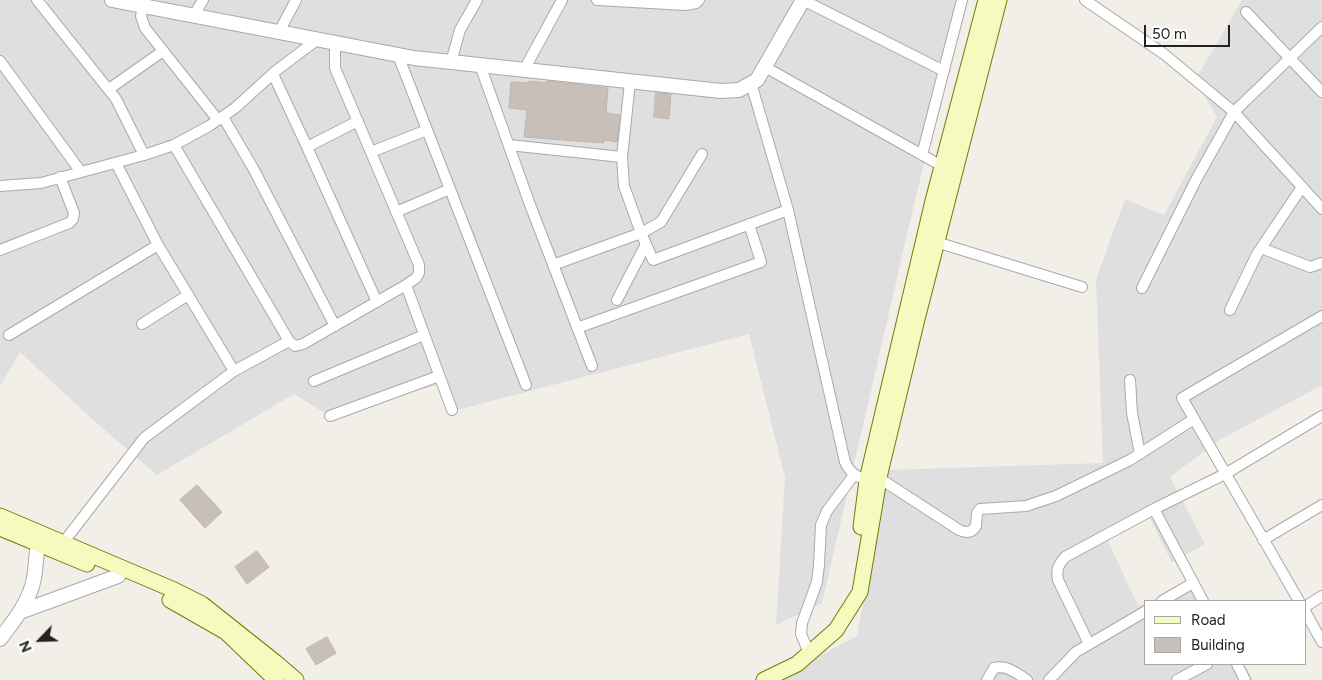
<!DOCTYPE html>
<html>
<head>
<meta charset="utf-8">
<style>
	body { margin:0 }
	#map { position:relative; width:1322px; height:680px; overflow:hidden; background:#f2efe9; font-family:Figtree,sans-serif }
	canvas { display:block }
	.legend { position:absolute; left:1144px; top:600px; width:162px; height:65px; box-sizing:border-box; background:#fff; border:1px solid #a7a7a7; margin:0; padding:6px 9px; list-style:none; font-size:15px; color:#222 }
	.legend li { display:flex; align-items:center; gap:10px; height:25px }
	.legend b { width:25px; border:1px solid #a7a7a7 }
	.north { position:absolute; left:15px; top:615px; width:50px; height:50px; -webkit-text-stroke:4px #fff; paint-order:stroke; rotate:246deg; font-size:14px; font-weight:700; line-height:20px; text-align:center; color:#222 }
	.north::after { content:''; display:block; margin:auto; width:18px; height:22px; background:#222; clip-path:polygon(50% 0,100% 100%,50% 72%,0 100%) }
	.scale { position:absolute; left:1144px; top:25px; width:86px; height:22px; box-sizing:border-box; border:2px solid #222; border-top:0; padding-left:6px; font-size:15px; line-height:18px; white-space:nowrap; color:#222; -webkit-text-stroke:4px #fff; paint-order:stroke }
</style>
</head>
<body>
<div id="map">
<canvas width="1322" height="680"></canvas>
<ul class="legend">
<li><b style="height:6px;background:#f7fabf"></b>Road</li>
<li><b style="height:14px;background:#c7bfb8"></b>Building</li>
</ul>
<div class="north">N</div>
<div class="scale">50 m</div>
</div>
<script>
const ctx = document.querySelector('canvas').getContext('2d');
ctx.lineJoin = 'round';
function fillPath(path, color) {
  ctx.fillStyle = color;
  ctx.fill(path, 'evenodd');
}
function trace(path, color, width, dash) {
  ctx.strokeStyle = color;
  ctx.lineWidth = width;
  ctx.lineCap = dash ? 'butt' : 'round';
  ctx.setLineDash(dash || []);
  ctx.stroke(path);
}
const residential = new Path2D(`
	M0,0H32L48,3L47,0H964L911,217L822,603L776,625L785,477L749,334L453,411L441,384L328,415L294,394L157,475L92,419L20,352L0,386Z
	M1242,0H1322V385L1218,441L1170,477L1205,544L1172,563L1147,513L1104,532L1138,606L1146,603V664H1244L1253,680H775L857,636L888,470L1103,463L1096,280L1125,199L1164,215L1217,117L1195,80Z
	M1196,582L1207,601H1150Z`);
const building = new Path2D(`
	M529,81L547,83V81L608,88L606,113L620,115L617,142L604,140V143L524,137L527,110L509,108L511,82L529,83Z
	M656,93L671,94L669,119L654,117Z
	M197,485L222,512L205,528L180,500Z
	M257,551L269,567L247,584L235,567Z
	M327,637L336,653L316,665L306,649Z`);
const minor = new Path2D(`
	M37,0L116,99L144,155
	M597,0L686,5L696,3L699,0
	M803,0L944,71
	M1085,0L1164,54L1234,112L1322,27
	M143,6L141,16L145,28L218,120
	M1246,12L1322,92
	M194,15L203,0
	M279,32L296,0
	M335,42V68L419,265V273L416,278L406,285L452,410
	M398,55L526,385
	M0,61L81,172
	M451,62L460,30L477,0
	M480,65L529,202L592,366
	M765,67L942,166
	M524,70L562,0
	M273,74L307,147
	M751,83L788,210L845,462C850,473 856,476 867,480
	M109,89L163,51
	M223,117L253,168L335,326
	M358,121L307,147L377,302
	M174,145L289,341
	M509,145L622,157
	M371,152L427,130
	M702,154L661,222L641,233L653,260L788,210
	M922,155L962,0
	M116,163L158,245L234,371
	M0,186L41,183L144,155L174,145L209,126L235,108L277,70L318,39
	M396,212L450,189
	M936,242L1082,287
	M1261,248L1310,267L1322,263
	M0,250L69,223L73,219L74,213L60,177
	M553,265L641,233L624,186L622,157L630,82
	M1142,288L1197,178L1234,112L1322,209
	M617,300L646,244
	M1230,310L1257,254L1302,187
	M142,324L188,295
	M577,328L761,262L749,224
	M9,335L158,245
	M1130,380L1132,413L1140,454
	M314,381L424,335
	M330,416L439,376
	M879,478L959,530C966,533 972,533 976,526L977,513L980,509L1026,506L1056,496L1130,460L1194,419
	M1263,540L1322,505
	M63,543L144,438L234,371L289,341L295,346L303,344L406,285
	M1162,601L1193,583
	M1203,601L1154,509L1225,474L1322,416
	M1299,601L1182,398L1322,316
	M1306,606L1322,596
	M1306,613L1322,642
	M1089,644L1058,580C1056,570 1058,565 1065,557L1154,509
	M809,653L801,634L802,623L817,582L819,565L821,525L827,511L854,475
	M1237,664L1245,680
	M987,680L994,668C1008,665 1016,673 1027,680
	M1049,680L1076,652L1146,611
	M1177,680L1207,664`);
const tertiary = new Path2D(`
	M112,0L414,58L721,91L739,90L757,80L803,0
	M20,612L118,576
	M0,639C14,621 30,601 34,578C36,567 36,555 38,543`);
const secondary = new Path2D(`
	M0,516L174,590L202,604L275,662L296,680
	M861,527L867,480L933,201L986,0
	M0,528L87,564
	M170,600L226,632L276,680
	M764,680L797,664L836,630L860,592L880,473L917,319L999,0`);
fillPath(residential, '#e0dfdf');
fillPath(building, '#c7bfb8');
trace(building, '#c4b6ab', 1);
trace(minor, '#a9a9a9', 12);
trace(tertiary, '#a9a9a9', 16);
trace(secondary, '#707d05', 17);
trace(minor, '#fff', 10);
trace(tertiary, '#fff', 14);
trace(secondary, '#f7fabf', 15);
</script>
</body>
</html>
